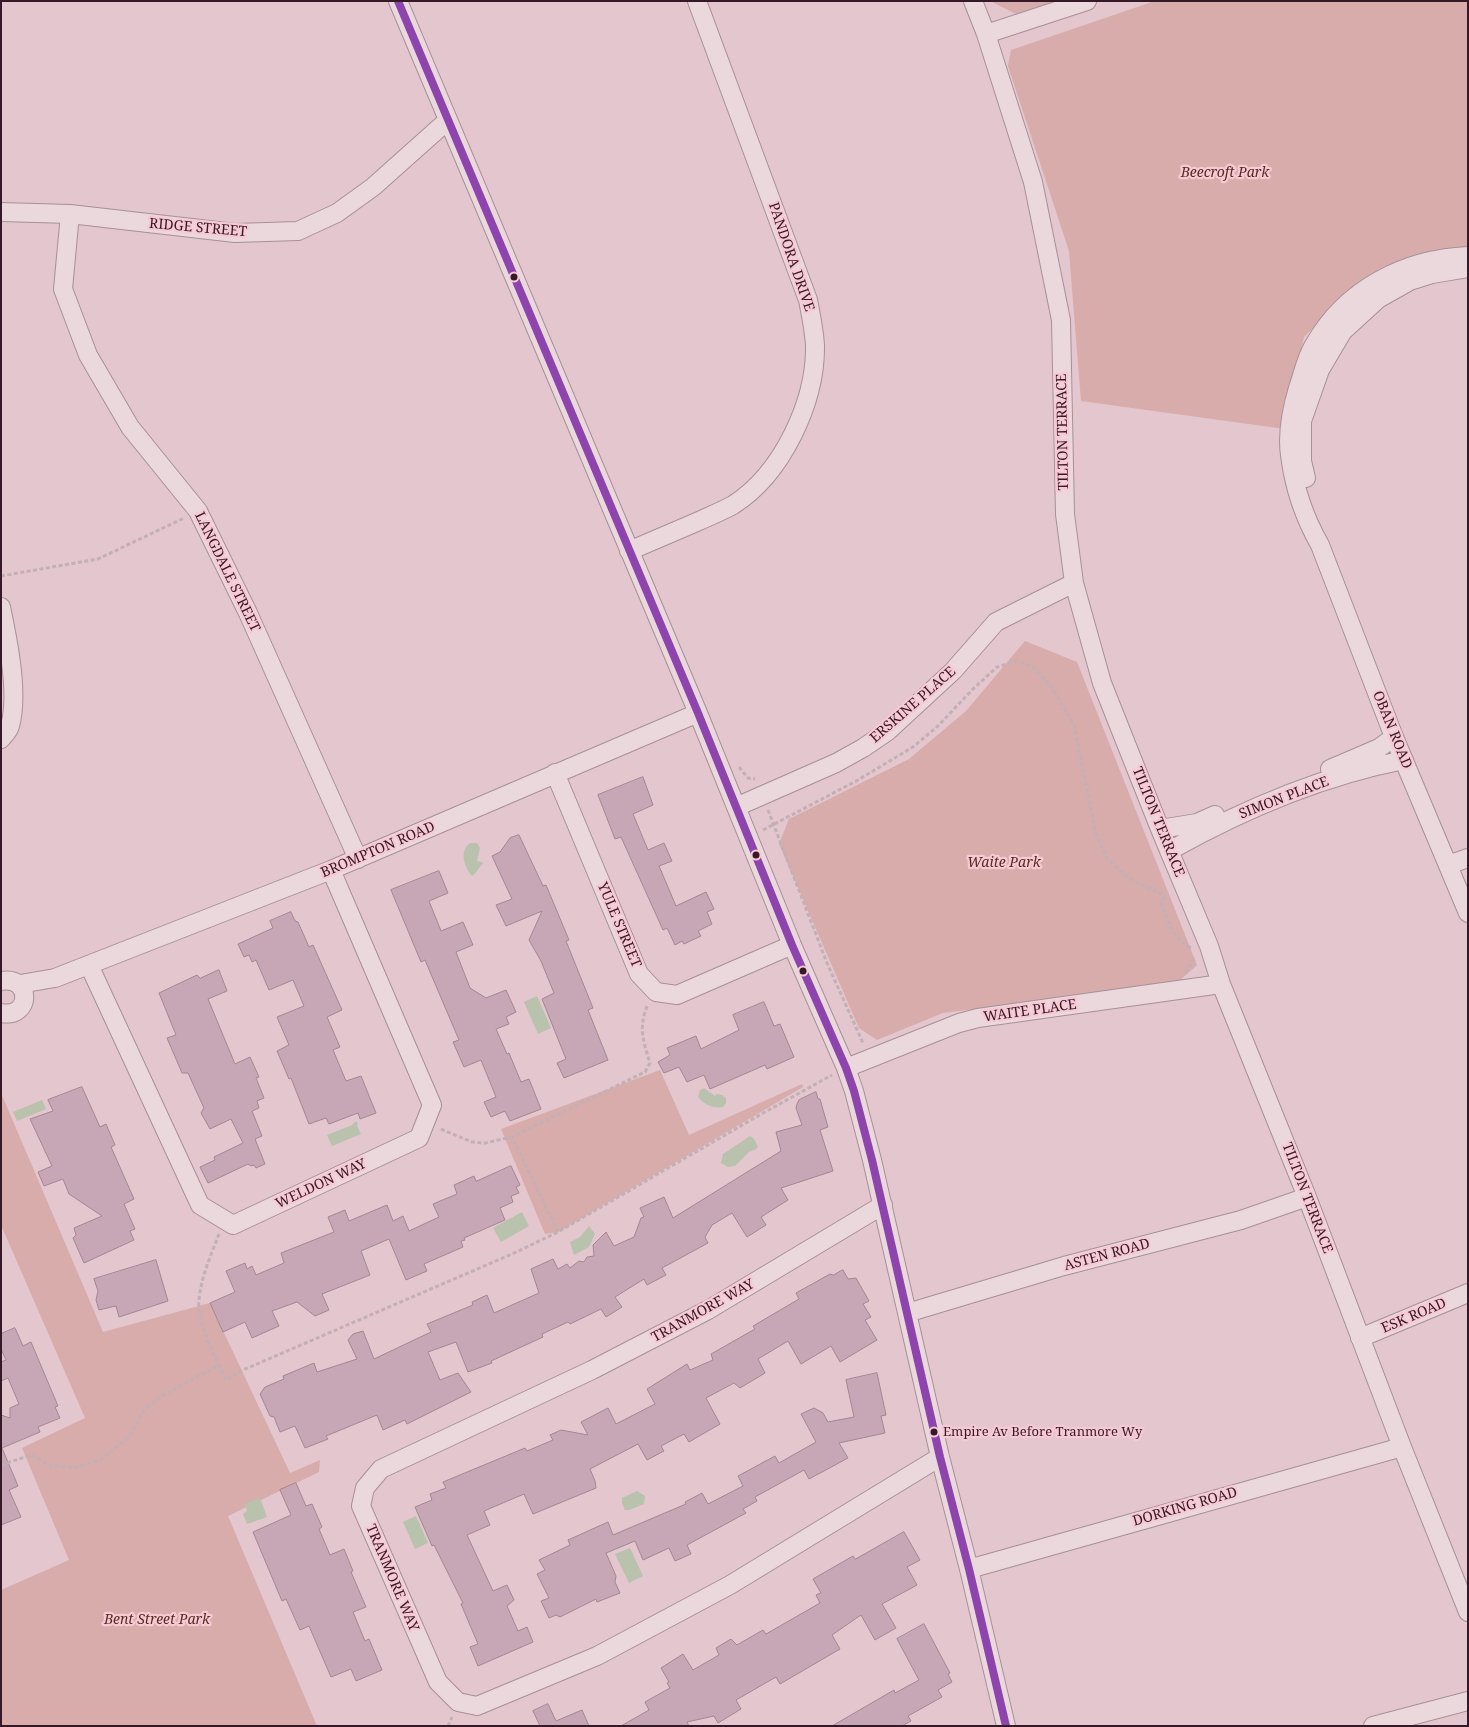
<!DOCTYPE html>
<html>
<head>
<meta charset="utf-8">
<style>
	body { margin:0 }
	#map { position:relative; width:1469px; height:1727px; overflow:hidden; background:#e3c6ce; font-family:"Noto Serif",serif }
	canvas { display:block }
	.frame { position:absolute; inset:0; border:2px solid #351927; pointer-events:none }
</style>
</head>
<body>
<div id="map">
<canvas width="1469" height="1727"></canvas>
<div class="frame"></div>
</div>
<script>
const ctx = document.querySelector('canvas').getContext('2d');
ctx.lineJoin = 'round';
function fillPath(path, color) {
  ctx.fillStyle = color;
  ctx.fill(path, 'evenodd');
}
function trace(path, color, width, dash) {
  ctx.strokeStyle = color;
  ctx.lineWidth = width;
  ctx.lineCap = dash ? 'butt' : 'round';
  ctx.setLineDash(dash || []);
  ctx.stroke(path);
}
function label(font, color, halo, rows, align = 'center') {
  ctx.font = font + ' "Noto Serif",serif';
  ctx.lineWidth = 4.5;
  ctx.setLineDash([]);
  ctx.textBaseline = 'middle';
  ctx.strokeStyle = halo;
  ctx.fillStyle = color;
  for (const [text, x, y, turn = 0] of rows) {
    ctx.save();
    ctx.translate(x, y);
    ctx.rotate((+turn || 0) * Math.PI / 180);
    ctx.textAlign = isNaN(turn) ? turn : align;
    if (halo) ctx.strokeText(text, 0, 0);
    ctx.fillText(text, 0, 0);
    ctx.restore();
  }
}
const green = new Path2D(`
	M990,1H1063L1018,15Z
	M1155,1H1468V255L1431,256L1359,282L1304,337L1285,429L1081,401L1069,251L1008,66L1011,50Z
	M1025,641L1077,662L1197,965L1176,984L943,1013L877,1040L859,1028L779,844L789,819L909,759L966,711Z
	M660,1070L689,1135L802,1084L803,1087L558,1232L545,1234L501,1129Z
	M1,1093L103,1332L210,1303L290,1473L320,1460L319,1472L228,1516L317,1726H1V1590L69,1560L22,1448L85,1418L1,1225Z`);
const water = new Path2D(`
	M470,843H477L480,848L477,861L484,863C478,867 478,872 472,876C464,867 459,851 470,843Z
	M537,996L551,1028L538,1034L524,1002Z
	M704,1088L715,1096L717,1094L722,1095L726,1098V1103L723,1107C713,1109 704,1104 698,1097L700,1090Z
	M42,1100L46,1109L17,1121L13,1112Z
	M356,1121L358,1124L357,1126L361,1134L332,1146L327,1135L352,1125Z
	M750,1136L754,1139L758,1147L756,1149L749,1152L735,1166L728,1167L721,1163L723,1154Z
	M522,1212L529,1226L501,1242L493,1228Z
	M589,1226L595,1234L589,1247L574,1255L570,1242L580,1237Z
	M637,1491L645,1496L644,1504L629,1510H625L622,1503V1498Z
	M260,1498L267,1517L247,1524L243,1514L247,1511L244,1504Z
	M416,1516L428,1543L415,1549L403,1522Z
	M630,1548L643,1576L629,1583L615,1554Z`);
const building = new Path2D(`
	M643,777L653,805L633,814L648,850L664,843L672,861L659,866L676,906L706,892L714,909L707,912L712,924L698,931L701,936L684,944L682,941L675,945L667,928L663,930L621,837L615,839L598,795Z
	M519,835L543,886L546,885L569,940L566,941L593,1008L588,1010L608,1060L564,1078L557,1063L566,1059L542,999L554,993L541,961L529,940L542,911L506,926L496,905L512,899L492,856L500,852L510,838Z
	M439,871L448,893L429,901L441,931L463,922L473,945L456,952L470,988L486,998L506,990L516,1012L506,1017L509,1024L496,1029L507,1054L509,1053L521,1082L529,1079L541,1109L510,1121L505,1111L491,1117L484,1102L496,1097L481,1060L464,1067L453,1042L459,1040L425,960L421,962L391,890Z
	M291,912L295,921L298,922L309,947L313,945L342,1010L327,1017L340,1047L333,1050L346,1081L361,1076L376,1113L360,1119L358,1113L329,1124L326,1118L309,1124L291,1078L289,1079L277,1051L289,1045L277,1017L304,1006L293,980L269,990L256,960L252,962L249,955L244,957L238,944L273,928L270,921Z
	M219,970L227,991L208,999L235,1064L250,1057L259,1077L256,1078L264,1098L257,1101L259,1108L252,1111L262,1136L255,1139L265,1164L256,1168L254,1165L251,1166L248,1164L208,1183L200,1167L215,1160L214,1157L243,1143L231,1119L210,1129L201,1113L204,1108L188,1073H182L167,1038L176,1035L159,993L197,975L200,978Z
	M764,1002L774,1026L780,1024L794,1057L767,1069L765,1065L710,1089L704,1075L687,1082L679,1067L664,1073L658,1062L670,1055L667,1048L696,1036L701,1049L739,1030L733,1015Z
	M82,1087L100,1127L106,1124L115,1145L111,1147L134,1199L124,1204L135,1229L130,1231L134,1240L84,1263L73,1238L76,1235L74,1228L102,1216L69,1194L63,1179L44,1186L38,1172L52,1166L30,1119L53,1111L48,1100Z
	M816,1092L818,1099H820L828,1127L820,1130L833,1171L781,1188L788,1200L761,1217L766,1225L747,1237L732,1213L712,1225L705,1237L708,1243L662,1268L666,1275L647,1285L644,1279L615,1297L622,1307L606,1317L601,1309L570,1324L568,1322L542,1334L543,1337L491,1361L492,1363L468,1372L456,1342L428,1352L440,1380L458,1373L471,1392L407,1424L405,1420L383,1430L377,1415L326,1436L328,1439L305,1448L295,1426L280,1432L274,1417L270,1416L260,1394L265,1387L284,1379L283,1376L314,1363L317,1372L357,1359L348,1340L353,1334L363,1331L374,1359L431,1332L427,1324L473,1305L472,1302L487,1295L494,1313L539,1293L531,1269L553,1259L558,1269L567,1264L570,1268L579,1261L584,1262L587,1257L594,1256L593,1245L606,1232L614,1246L634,1237L641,1218L644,1217L640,1208L664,1197L673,1218L781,1151L776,1132L802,1125L796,1108L797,1104L799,1100Z
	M511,1166L520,1185L516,1187L519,1193L511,1196L513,1202L500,1208L505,1220L464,1238L465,1240L461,1241L463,1247L424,1264L427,1271L406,1280L389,1239L361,1251L370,1275L322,1294L329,1310L315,1316L297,1302L272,1311L279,1326L252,1338L245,1322L223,1332L210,1303L235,1292L226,1271L245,1263L247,1269L252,1266L256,1275L284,1263L281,1253L334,1232L328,1217L345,1210L349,1221L387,1205L393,1221L403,1216L409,1231L439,1217L433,1204L457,1194L454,1185L474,1176L476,1181Z
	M156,1260L168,1301L119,1317L116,1306L99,1310L96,1300L98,1291L94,1279Z
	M843,1270L848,1279L856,1278L869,1301L863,1304L871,1317L865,1320L877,1340L840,1362L831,1346L801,1364L788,1341L758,1359L765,1373L740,1388L734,1383L706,1398L720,1424L689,1442L684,1434L661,1446L664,1451L647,1460L638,1444L590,1469L595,1481L596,1488L533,1514L524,1494L484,1511L490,1525L467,1535L493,1591L507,1585L514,1600L507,1606L518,1631L527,1627L533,1642L478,1666L470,1647L478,1644L461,1604L463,1603L434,1545L432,1546L415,1507L432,1500L430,1494L446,1488L443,1482L525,1448L527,1451L553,1440L550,1435L561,1430L588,1435L581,1422L608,1408L616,1424L655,1404L647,1389L687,1364L690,1370L713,1360L711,1354L755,1329L753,1326L799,1299L796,1293L830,1274L833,1275Z
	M15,1328L23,1346L31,1342L58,1406L55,1407L60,1418L38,1427L40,1432L2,1448L18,1486L9,1490L21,1517L1,1525V1415L10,1418V1408L19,1404L8,1378L1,1381V1362L6,1360L1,1349V1334Z
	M877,1373L886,1415L881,1416L885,1433L839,1443L848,1458L809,1479L804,1470L755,1497L757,1501L743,1509L746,1513L687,1545L691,1554L675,1561L669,1548L643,1560L635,1541L606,1553L616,1576L615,1582L620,1593L597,1602L596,1599L560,1617L556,1615L549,1618L541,1601L549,1598L537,1574L545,1570L539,1560L570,1545L568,1540L608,1522L613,1535L686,1504L685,1502L702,1493L708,1504L743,1486L738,1476L775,1456L779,1463L816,1442L801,1414L814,1408L823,1413L828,1422L854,1417L846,1380Z
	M296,1483L306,1506L312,1504L322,1527L319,1529L330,1555L344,1549L353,1571L351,1572L366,1607L353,1612L365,1641L369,1639L382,1670L356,1681L351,1669L331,1677L309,1626L300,1630L286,1599L282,1601L253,1532L291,1515L280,1490Z
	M904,1532L920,1560L907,1567L917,1585L882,1604L896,1628L875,1640L861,1615L832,1635L840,1649L780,1684L776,1677L736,1700L741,1709L718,1723L714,1716L687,1722L689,1726H621L649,1710L645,1702L670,1688L667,1683L669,1682L661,1668L683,1654L693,1670L719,1655L716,1648L731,1639L737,1645L763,1630L766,1634L820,1603L816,1595L821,1593L813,1579L853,1556L855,1559Z
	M924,1624L950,1673L948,1674L952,1682L938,1690L942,1697L908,1716L911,1721L902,1726H832L894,1690L895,1693L919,1680L897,1639Z
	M548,1704L556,1721L582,1710L589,1726H540L533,1711Z`);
const path = new Path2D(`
	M1,576L98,559L184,518
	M739,767L748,778L755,779
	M768,810L827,963L863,1043
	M763,830L858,780L913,747L938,726L973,689L997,667L1017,661L1033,667L1051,686L1074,725L1096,834L1107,859L1130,879L1166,896
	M1165,897L1161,903C1169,924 1171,936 1191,948
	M1185,972L1189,968L1194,956
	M441,1129L472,1142L485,1143L512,1137
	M558,1232L512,1137L645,1072L650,1063C643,1040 638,1027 648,1004
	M219,1234C211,1255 201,1277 199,1300C196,1322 217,1360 226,1380L243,1370L512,1254L558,1232L756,1117L832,1075
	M1,1465L31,1455L49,1465L74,1468L100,1460L128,1438L145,1409L163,1395L219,1365
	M448,1726L452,1717`);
const minor = new Path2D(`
	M398,1L698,713L792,945L846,1068L854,1091L872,1160L940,1457L969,1569L1006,1726
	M973,1L986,34L1033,182L1061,320L1065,514L1074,583L1102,683L1160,829L1209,946L1221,984L1307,1197L1402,1447L1468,1612
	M986,34L1087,1
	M1,212L70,214L235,233L298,231L337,213L373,187L447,121
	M70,214L63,289L88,355L130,427L198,511L248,613L358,859
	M1468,256C1404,259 1346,289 1314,345C1306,358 1303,374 1298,388C1292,408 1287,434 1290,455C1294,487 1304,517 1320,545L1394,737L1468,913
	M1306,478L1302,461V421L1320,370L1343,331L1378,299L1410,281L1432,274L1468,268
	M629,551C652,541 676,531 699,521C710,516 722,511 733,505C782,474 816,402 815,345C814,329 811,315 808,300L697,1
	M1,607C8,640 19,694 10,726C9,731 4,735 1,739
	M1330,769L1379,748L1394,737
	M555,773L639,974L656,992L677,995L792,945
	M736,807L836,763L863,748L888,731L953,671L996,622L1074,583
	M1160,829L1197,823L1215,815
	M1169,851C1242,810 1322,776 1404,760
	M1448,865L1468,858
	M89,965L200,1205L233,1225L419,1138L432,1105L331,870
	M1,981C32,975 32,1019 1,1013
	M20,984L55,978L331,870L698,713
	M846,1068L959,1023L978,1018L1221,984
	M883,1205L708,1310L592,1370L381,1469L365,1488L361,1506L438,1682L458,1702L477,1706L597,1656L730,1585L940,1457
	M907,1313L1064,1266L1241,1220L1307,1197
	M1360,1338L1468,1293
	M969,1569L1402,1447
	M1373,1726L1468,1701`);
const bus1 = new Path2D(`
	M398,1L698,713L792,945L846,1068L854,1091L872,1160L940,1457L969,1569L1006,1726`);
const markers = [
	[514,277,4.5,"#351927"],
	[756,855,4.5,"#351927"],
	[803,971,4.5,"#351927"],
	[934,1432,4.5,"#351927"]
];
const busNames = [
	["Empire Av Before Tranmore Wy",943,1432]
];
const parkNames = [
	["Beecroft Park",1225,173],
	["Waite Park",1004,863],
	["Bent Street Park",157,1620]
];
const streetNames = [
	["RIDGE STREET",198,228,5],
	["PANDORA DRIVE",791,257,71],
	["TILTON TERRACE",1063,432,-91],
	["LANGDALE STREET",227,572,64],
	["ERSKINE PLACE",913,705,-41],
	["OBAN ROAD",1392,730,68],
	["SIMON PLACE",1284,798,-21],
	["TILTON TERRACE",1158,822,68],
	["BROMPTON ROAD",378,850,-23],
	["YULE STREET",619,925,67],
	["WAITE PLACE",1030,1011,-8],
	["WELDON WAY",321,1184,-25],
	["TILTON TERRACE",1307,1198,69],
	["ASTEN ROAD",1107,1255,-15],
	["TRANMORE WAY",703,1311,-29],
	["ESK ROAD",1414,1316,-23],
	["DORKING ROAD",1185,1507,-16],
	["TRANMORE WAY",392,1578,67]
];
fillPath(green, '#d7acaa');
fillPath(water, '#b9c2ac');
fillPath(building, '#c7a7b5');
trace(building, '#a38692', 1);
trace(minor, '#a79098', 20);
trace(path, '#c3b0b6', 3, [4, 2.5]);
trace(minor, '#ebd8dd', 18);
trace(bus1, '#8e44ad', 8);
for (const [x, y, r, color] of markers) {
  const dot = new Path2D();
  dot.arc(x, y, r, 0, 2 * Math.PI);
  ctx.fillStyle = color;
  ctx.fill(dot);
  trace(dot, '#f7c9d5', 2);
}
label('13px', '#351927', '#f7c9d5', busNames, 'left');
label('italic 14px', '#532d1e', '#f7c9d5', parkNames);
label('14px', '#351927', '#f7c9d5', streetNames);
</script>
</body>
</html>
